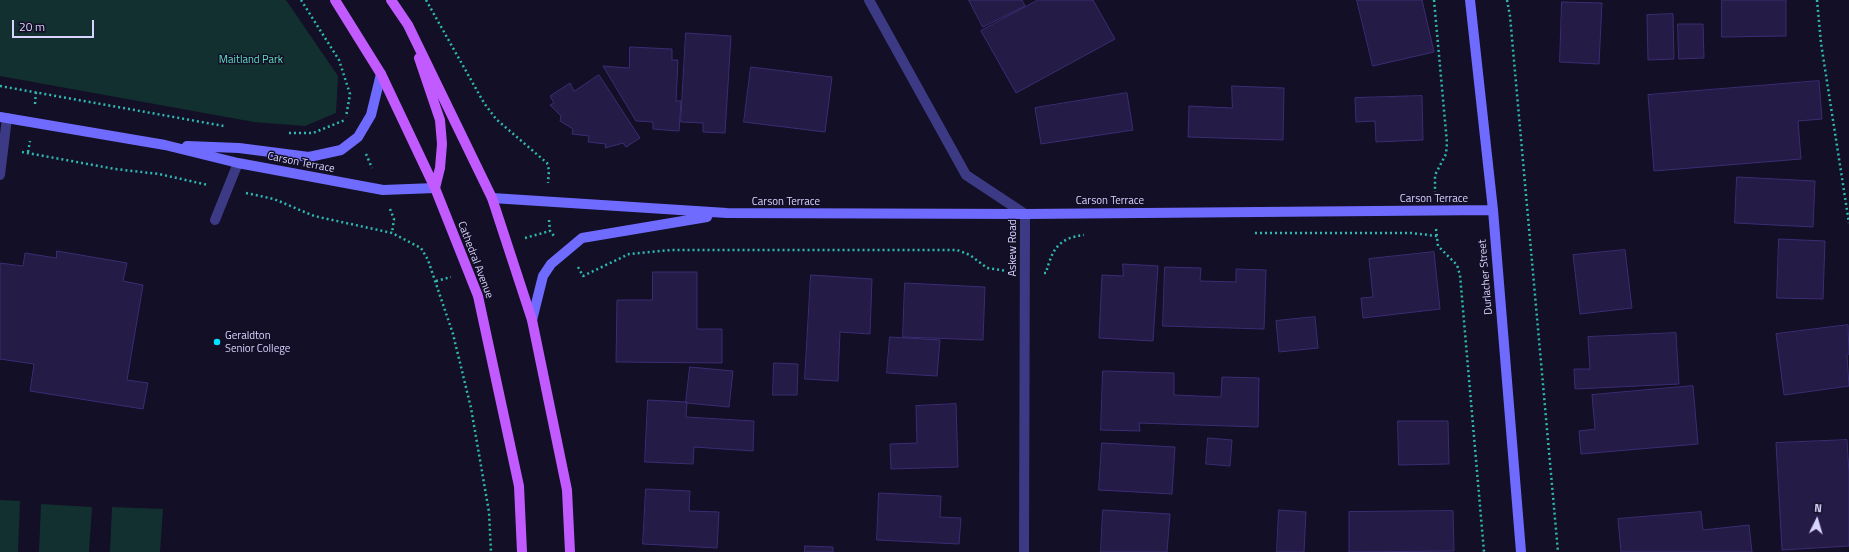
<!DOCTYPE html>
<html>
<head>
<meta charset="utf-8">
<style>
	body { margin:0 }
	#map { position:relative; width:1849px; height:552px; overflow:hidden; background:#130f26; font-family:"Titillium Web",sans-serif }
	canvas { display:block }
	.north { position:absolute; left:1797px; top:500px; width:40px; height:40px; -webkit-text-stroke:3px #130f26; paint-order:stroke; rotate:5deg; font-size:11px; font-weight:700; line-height:16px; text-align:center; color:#d9d4ff }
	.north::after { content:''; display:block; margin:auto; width:14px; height:18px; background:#d9d4ff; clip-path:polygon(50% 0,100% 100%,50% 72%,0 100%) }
	.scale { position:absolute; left:12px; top:20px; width:82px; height:18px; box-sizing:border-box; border:2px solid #d9d4ff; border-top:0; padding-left:5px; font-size:12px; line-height:14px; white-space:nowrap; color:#d9d4ff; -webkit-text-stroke:3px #130f26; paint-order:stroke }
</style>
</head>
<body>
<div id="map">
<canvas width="1849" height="552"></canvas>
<div class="north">N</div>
<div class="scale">20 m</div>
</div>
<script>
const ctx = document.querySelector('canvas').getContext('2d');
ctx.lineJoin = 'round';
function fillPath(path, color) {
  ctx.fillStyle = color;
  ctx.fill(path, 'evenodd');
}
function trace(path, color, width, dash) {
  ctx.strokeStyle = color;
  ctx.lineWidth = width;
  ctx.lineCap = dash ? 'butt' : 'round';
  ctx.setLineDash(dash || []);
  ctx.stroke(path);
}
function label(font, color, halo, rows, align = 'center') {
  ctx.font = font + ' "Titillium Web",sans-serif';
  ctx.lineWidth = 3;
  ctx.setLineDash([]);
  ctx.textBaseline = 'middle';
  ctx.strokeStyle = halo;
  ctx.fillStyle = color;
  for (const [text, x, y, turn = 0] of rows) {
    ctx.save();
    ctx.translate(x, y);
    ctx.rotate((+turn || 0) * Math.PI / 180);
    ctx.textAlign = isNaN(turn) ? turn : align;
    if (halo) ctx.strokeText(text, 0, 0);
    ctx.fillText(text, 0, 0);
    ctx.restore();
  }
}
const green = new Path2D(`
	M0,0H286L338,76L336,113L305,126L254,122L0,76Z
	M0,500L20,501L18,552H0Z
	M41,504L92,507L89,552H39Z
	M112,507L163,509L160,552H110Z`);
const building = new Path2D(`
	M969,0H1022L1025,6L983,27Z
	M1038,0H1093L1115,39L1016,93L981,31Z
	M1357,0H1422L1434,52L1373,66Z
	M1722,0H1786V36L1722,37Z
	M1562,2L1602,3L1599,64L1560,62Z
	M1673,14L1674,59L1648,60L1647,15Z
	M1678,24H1703L1704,58L1679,59Z
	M686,33L731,36L725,133L703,132V123L681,122Z
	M630,47L672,49V60H678L676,101H681L679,131L653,129V122L636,121L603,66L629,68Z
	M751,67L832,77L825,132L744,122Z
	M599,75L640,138L626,147L623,143L605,148L606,144L588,142L589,136L572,134L573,129L560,121L561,116L550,105L554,103L550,96L570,83L574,91Z
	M1819,81L1822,119L1798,121L1801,159L1654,171L1648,95Z
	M1232,86L1284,88L1283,140L1188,137L1189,106L1232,108Z
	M1127,93L1133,130L1041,144L1035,108Z
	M1422,96L1423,140L1376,142L1375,121L1356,122L1355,98Z
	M1737,177L1815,181L1813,227L1735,223Z
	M1779,239L1825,241L1823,299L1777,298Z
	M1625,250L1632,308L1580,314L1573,255Z
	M57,251L127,263L123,281L143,285L127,380L148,383L143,409L30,391L34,364L0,359V263L23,266L25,253L56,258Z
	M1434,252L1440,309L1363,318L1361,298L1373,297L1369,259Z
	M1123,264L1158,266L1153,341L1099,338L1102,275L1123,276Z
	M1165,267L1201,268L1200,281L1236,282V269L1266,270L1264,329L1163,326Z
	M653,272H697V329H722V363L616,362L617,300H652Z
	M811,275L872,279L870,334L840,332L838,381L805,379Z
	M905,283L985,287L983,340L903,337Z
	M1315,317L1318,348L1279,352L1276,321Z
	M1848,325L1849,354L1847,355L1849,386L1784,395L1776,334Z
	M1676,333L1679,384L1575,389L1574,369H1590L1588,337Z
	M890,337L940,340L937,376L887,373Z
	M774,363L798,364L797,395H773Z
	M690,367L733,371L729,407L686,403Z
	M1103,371L1174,373V395L1221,397L1222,377L1259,378L1258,427L1139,423L1140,431L1101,430Z
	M1693,386L1698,444L1581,454L1579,431L1595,429L1592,395Z
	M648,400L687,402L686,417L754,421L753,451L694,447L693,464L645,462Z
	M956,404L958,467L891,469L890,444L917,443L916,406Z
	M1398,421H1448L1449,464L1399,465Z
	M1208,438L1232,440L1230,466L1206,464Z
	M1847,440L1849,473V546L1782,550L1776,443Z
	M1102,443L1175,447L1172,494L1099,490Z
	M646,489L690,491L689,511L719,512L717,548L643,544Z
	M879,493L941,496L940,517L961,518L959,544L877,540Z
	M1103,510L1170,514L1167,552H1101Z
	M1279,510L1306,512L1304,552H1277Z
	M1453,511L1454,551L1349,552V512Z
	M1701,512L1703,530L1749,525L1752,552H1621L1618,519Z
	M805,546L833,547V552H805Z`);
const path = new Path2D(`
	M301,0L339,60L350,94L346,117
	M426,0L484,103L496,119L547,163L549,170L548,183
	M1434,0L1447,143L1446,154L1435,175V192
	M1507,0L1510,16L1558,552
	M1817,0L1821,43L1849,223
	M0,86L224,126
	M35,104L36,92
	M289,133H313L345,120
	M22,152L115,169L159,174L208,185
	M28,152L30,141
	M366,154L372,168
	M246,193L274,199L314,216L392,233L421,248L428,260L453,334L471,408L489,512L491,552
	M390,209L394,219L392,233
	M549,220L550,231L554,236
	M1436,229L1438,246L1457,265L1460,275L1484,552
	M1255,233H1411L1437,236
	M525,238L550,231
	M578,267L583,276L629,254L671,250H957L970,255L987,268L1007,271
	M1044,273H1046C1052,250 1058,238 1084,235
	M436,281L451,277`);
const lane = new Path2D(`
	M0,175L7,118
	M215,220L238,163`);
const street = new Path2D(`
	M869,0L966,175L1025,214L1024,552`);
const secondary = new Path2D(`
	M1470,0L1493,210L1521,552
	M0,117L165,145L238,163L383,190L435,188
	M187,146L239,148L309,157L341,150L358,137L371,115L381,74
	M492,198L727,213L1025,214L1493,210
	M532,320L543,276L551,264L582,238L707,217`);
const primary = new Path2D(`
	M335,0L381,74L435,188L478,296L519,486L522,552
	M391,0L408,25L492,198L532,320L567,490L570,552
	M419,58L440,120L442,144L440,168L435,188`);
const markers = [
	[217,342,4,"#00e5ff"]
];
const parkNames = [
	["Maitland Park",251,60]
];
const streetNames = [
	["Carson Terrace",301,163,11],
	["Carson Terrace",1434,199],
	["Carson Terrace",1110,201],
	["Carson Terrace",786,202],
	["Askew Road",1013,248,-90],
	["Cathedral Avenue",475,260,69],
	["Durlacher Street",1486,277,-95]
];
const poiNames = [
	["Geraldton",225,336],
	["Senior College",225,349]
];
fillPath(green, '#12302f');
fillPath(building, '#241b47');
trace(building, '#3b2d73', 1);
trace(path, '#2fb8b0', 2.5, [2, 3]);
trace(lane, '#3d3a85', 10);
trace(street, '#3d3a85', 10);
trace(secondary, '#6f6bff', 10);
trace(primary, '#c25bff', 10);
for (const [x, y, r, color] of markers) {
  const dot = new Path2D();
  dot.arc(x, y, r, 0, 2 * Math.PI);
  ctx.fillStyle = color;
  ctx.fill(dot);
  trace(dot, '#130f26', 1.5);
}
label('11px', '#5fe0c0', '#130f26', parkNames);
label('11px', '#d9d4ff', '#130f26', streetNames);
label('11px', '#d9d4ff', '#130f26', poiNames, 'left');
</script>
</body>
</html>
